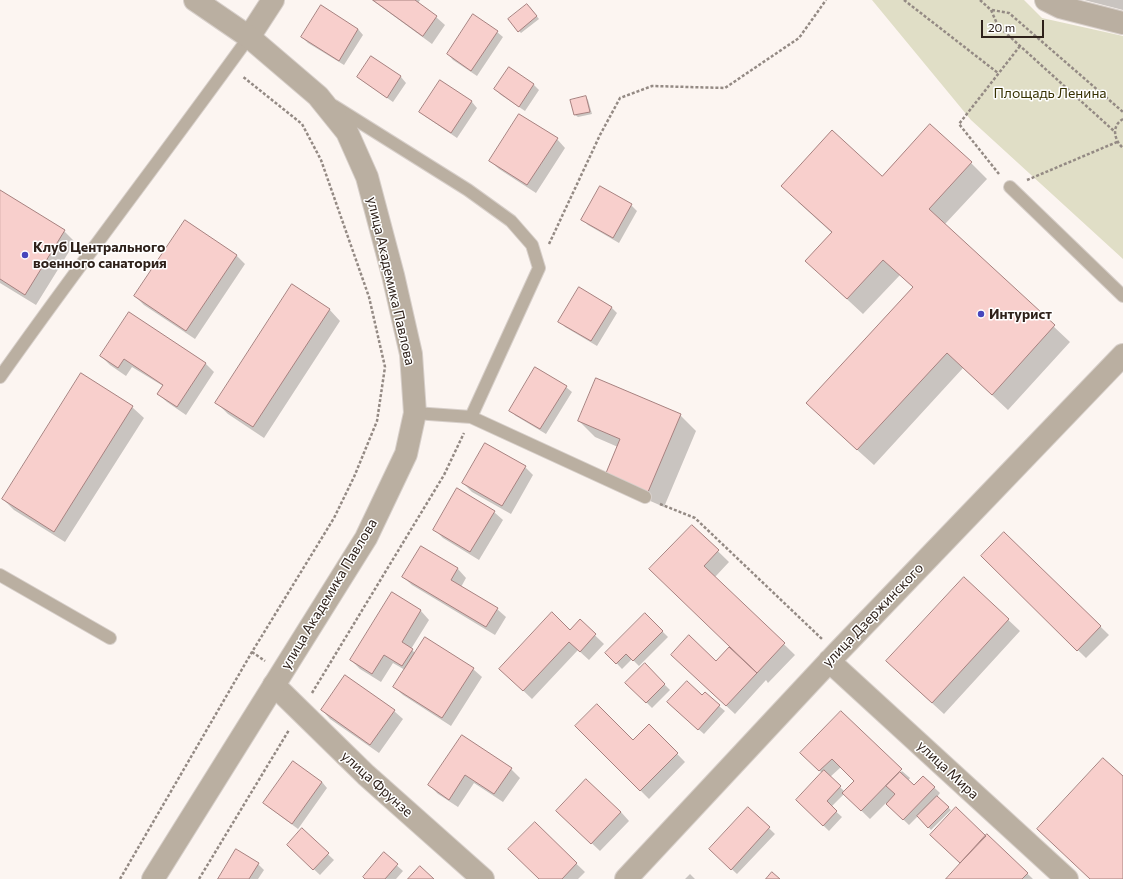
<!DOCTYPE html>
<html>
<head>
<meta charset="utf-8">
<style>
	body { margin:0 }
	#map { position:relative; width:1123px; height:879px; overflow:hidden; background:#fcf5f1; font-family:Commissioner,sans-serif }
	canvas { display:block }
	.scale { position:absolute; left:981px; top:20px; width:63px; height:18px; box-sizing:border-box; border:2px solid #2e211a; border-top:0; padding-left:5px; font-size:12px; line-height:14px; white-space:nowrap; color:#2e211a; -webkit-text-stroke:3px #fff; paint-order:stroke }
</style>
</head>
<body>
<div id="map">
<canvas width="1123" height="879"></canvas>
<div class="scale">20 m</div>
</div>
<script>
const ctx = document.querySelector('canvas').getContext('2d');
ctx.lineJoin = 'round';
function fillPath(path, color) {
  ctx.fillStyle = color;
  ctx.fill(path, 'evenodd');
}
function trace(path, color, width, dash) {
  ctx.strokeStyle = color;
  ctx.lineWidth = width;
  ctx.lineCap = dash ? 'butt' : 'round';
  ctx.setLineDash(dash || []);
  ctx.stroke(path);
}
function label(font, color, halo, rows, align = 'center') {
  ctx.font = font + ' Commissioner,sans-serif';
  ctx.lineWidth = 3;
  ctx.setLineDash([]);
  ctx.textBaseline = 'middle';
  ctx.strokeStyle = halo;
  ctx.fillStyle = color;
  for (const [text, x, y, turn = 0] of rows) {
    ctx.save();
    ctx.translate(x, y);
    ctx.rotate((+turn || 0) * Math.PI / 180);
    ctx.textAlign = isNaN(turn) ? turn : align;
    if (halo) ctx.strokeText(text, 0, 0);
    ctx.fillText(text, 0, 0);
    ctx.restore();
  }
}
const green = new Path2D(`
	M872,0H1024L1042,18L1123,36V259L971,120Z`);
const shadow = new Path2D(`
	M372,0H420L418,3L436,17L445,25L432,44Z
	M1084,0H1123V10Z
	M530,7L539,19L521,33L519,31Z
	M358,29L363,35L344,65L308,43L302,37Z
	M497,32L503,37L477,76L453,60L448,54Z
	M372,57L401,77L406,83L393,102L364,82L358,77Z
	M509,68L534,85L539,90L525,111L501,95L495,89Z
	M441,81L472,102L477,108L457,138L426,117L420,111Z
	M586,97L588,100L592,114L578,117L575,115Z
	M557,139L565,148L536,193L499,169L490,161Z
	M971,163L987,179L945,224L1070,342L1008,410L963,368L874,465L823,419L914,288L900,275L863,314L822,276L832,233L798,202L882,177Z
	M600,187L631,205L637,211L619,243L588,225L582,219Z
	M0,191L64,231L75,242L36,305L0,283Z
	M236,255L245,264L195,339L144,305L135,296Z
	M611,307L617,313L597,346L565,327L560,321Z
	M329,309L340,321L264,438L228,414L217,403Z
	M101,356L206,364L214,372L186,415L167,402L158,394L163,386L132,367L126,376L110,365Z
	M566,387L572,392L546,434L516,416L510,411Z
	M132,407L144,418L65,542L14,510L3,499Z
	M680,415L696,431L664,507L623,489L618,447L595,437L579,421Z
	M525,467L533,475L511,514L472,492L463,483Z
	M494,512L503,520L479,560L443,538L434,529Z
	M692,526L729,562L715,577L795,655L768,683L766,680L735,714L681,664L716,662L746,664L747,663L662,580Z
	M1005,533L1109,635L1086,658L982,556Z
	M421,547L458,569L466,578L461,587L497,609L506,617L495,635L412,585L403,577Z
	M964,578L1020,631L944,714L899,673Z
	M392,593L421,611L429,620L411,649L415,653L473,669L482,677L451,726L403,695L394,687L405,670L393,663L381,682L360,669L351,660Z
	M645,614L668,637L639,666L632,659L622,669L607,653Z
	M580,621L604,644L589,660L578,650L532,699L509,677L570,631Z
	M645,665L670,690L652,708L627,683Z
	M719,706L725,711L704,734L674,708Z
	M322,710L394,711L403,719L379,753L330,719Z
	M841,712L897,773H900L902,771L910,778L908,781L914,787L923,777L940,793L937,797L951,810L931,830L918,816L909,825L886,803L870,819L844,794L831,807L842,817L829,831L797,800L823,774L802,753ZM841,767L856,781L845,792L830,777Z
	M649,725L685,762L649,799L576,726L633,741Z
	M462,736L511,769L520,778L503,802L474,783L458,807L438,794L429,785Z
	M322,782L327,788L298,829L270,808L264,803Z
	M748,808L775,834L737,874L710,849Z
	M621,812L629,821L600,851L566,819Z
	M535,824L585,872L578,879H540Z
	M302,830L334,860L320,875L288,845Z
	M931,835L986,837L987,835L1033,879H947L961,864Z
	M236,851L258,864L264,870L258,879H219Z
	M384,854L403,871L396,879H366Z
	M690,874L695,879H685Z`);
const building = new Path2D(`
	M373,0H415L437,16L423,36Z
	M527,4L537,16L518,32L508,19Z
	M321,5L358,29L339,61L301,37Z
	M473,14L498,31L471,71L447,54Z
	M371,56L401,76L387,98L357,77Z
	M509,67L534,84L519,107L494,89Z
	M440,80L472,101L451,133L419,112Z
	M586,96L590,112L574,115L570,100Z
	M519,114L558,138L527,185L489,161Z
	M930,124L972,162L929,209L1055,325L992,395L947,353L857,450L806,403L913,287L883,260L847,299L805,261L832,232L781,186L832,130L882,176Z
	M600,186L632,204L613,238L581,220Z
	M0,190L65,230L25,295L0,279Z
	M185,220L237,255L186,331L134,296Z
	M292,284L330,309L253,427L215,403Z
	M579,287L612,307L591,341L558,322Z
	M129,312L206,363L177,407L157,394L163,385L124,359L118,368L100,356Z
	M535,367L567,386L540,429L509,411Z
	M81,373L133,406L54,532L2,499Z
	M596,378L681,414L648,492L606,473L620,439L578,421Z
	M485,443L526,466L502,506L462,483Z
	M457,488L495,511L470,552L433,530Z
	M692,525L719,550L704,566L785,643L757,673L649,569Z
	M1004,532L1101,626L1077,651L981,556Z
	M421,546L458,568L451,580L498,608L486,627L402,577Z
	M964,577L1009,619L932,703L886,661Z
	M392,592L421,610L402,642L413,649L402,666L384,655L372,674L350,660Z
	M552,612L570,630L580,619L596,634L580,652L569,642L523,691L499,669Z
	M645,613L663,631L633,661L626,654L616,664L605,653Z
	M689,635L716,661L729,647L757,673L726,706L671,655Z
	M425,637L474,668L442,718L393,687Z
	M645,663L665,684L646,703L625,683Z
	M345,675L395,710L370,745L321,710Z
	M687,681L702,695L705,692L720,705L698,730L667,702Z
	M597,704L633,740L649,724L678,753L640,791L575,726Z
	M841,711L902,769L861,811L842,793L854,781L832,759L819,771L800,753Z
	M462,735L512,768L494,794L465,775L449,800L428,785Z
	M1103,758L1123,776V879H1090L1037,829Z
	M293,761L322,782L292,824L263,803Z
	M824,770L841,786L827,801L837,811L823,826L796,800Z
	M900,772L914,785L923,776L935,787L903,820L886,804L895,794L886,786Z
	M586,779L621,812L591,844L556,811Z
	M937,796L949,807L928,828L917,816Z
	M748,807L770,827L731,870L709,849Z
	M956,807L986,836L960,863L930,835Z
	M535,822L577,863L562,879H539L508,849Z
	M302,828L329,853L313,870L287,845Z
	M987,834L1028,873L1022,879H946Z
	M236,849L259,863L249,879H218Z
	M384,852L398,864L385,879H365L363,877Z
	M420,866L434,879H408Z
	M772,872L780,879H766Z`);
const path = new Path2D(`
	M904,0L998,73
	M980,0L991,10L998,26L1114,131
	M992,10L1009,13L1123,112
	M1123,119C1111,126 1114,140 1123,148
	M999,174L959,124L1020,46
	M1027,180L1117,142
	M549,244L600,135L620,98L652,86L725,88L799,38L826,0
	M660,504L695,518L822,639
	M252,652L265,661
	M312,693L444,475L464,433
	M120,879L252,652L334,518L354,477L377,421L385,367L369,297L321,160L302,124L242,76
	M199,879L289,730`);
const service = new Path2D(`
	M334,106L468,190L511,221L532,245L539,268L471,417
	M1010,187L1123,296
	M0,377C81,262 167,151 249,37
	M415,413L471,417L645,497
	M0,575L110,638`);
const minor = new Path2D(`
	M1046,0L1060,7L1123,23
	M249,37L273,0
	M829,661L1067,879
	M274,685L366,775L483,879
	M626,879L837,653L1123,355`);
const tertiary = new Path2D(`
	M153,879L366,538L406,454L415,413L411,354L393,275L367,177L347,132L318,96L249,37L195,0`);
const markers = [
	[25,255,4,"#4746bc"],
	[981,314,4,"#4746bc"]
];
const parkNames = [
	["Площадь Ленина",1050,93]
];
const poiNames = [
	["Клуб Центрального",33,247],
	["военного санатория",33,263],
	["Интурист",989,314]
];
const streetNames = [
	["улица Академика Павлова",391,281,77],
	["улица Академика Павлова",329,594,-59],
	["улица Дзержинского",873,615,-46],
	["улица Мира",948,770,43],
	["улица Фрунзе",377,784,42]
];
fillPath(green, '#e0dec6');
fillPath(shadow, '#0003');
fillPath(building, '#f8cfcc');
trace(building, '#a7817f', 1);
trace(service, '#d7cfca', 14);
trace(minor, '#d7cfca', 24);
trace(tertiary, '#d7cfca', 24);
trace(path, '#948a84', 2.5, [3, 2]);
trace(service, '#baafa1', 12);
trace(minor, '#baafa1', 22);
trace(tertiary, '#baafa1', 22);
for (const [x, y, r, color] of markers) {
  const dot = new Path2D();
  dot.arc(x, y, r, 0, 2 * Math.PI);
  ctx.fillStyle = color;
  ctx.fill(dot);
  trace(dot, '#fff', 1.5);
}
label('14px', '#363000', '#fff', parkNames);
label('bold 14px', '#2e211a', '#fff', poiNames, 'left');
label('14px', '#2e211a', '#fff', streetNames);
</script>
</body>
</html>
